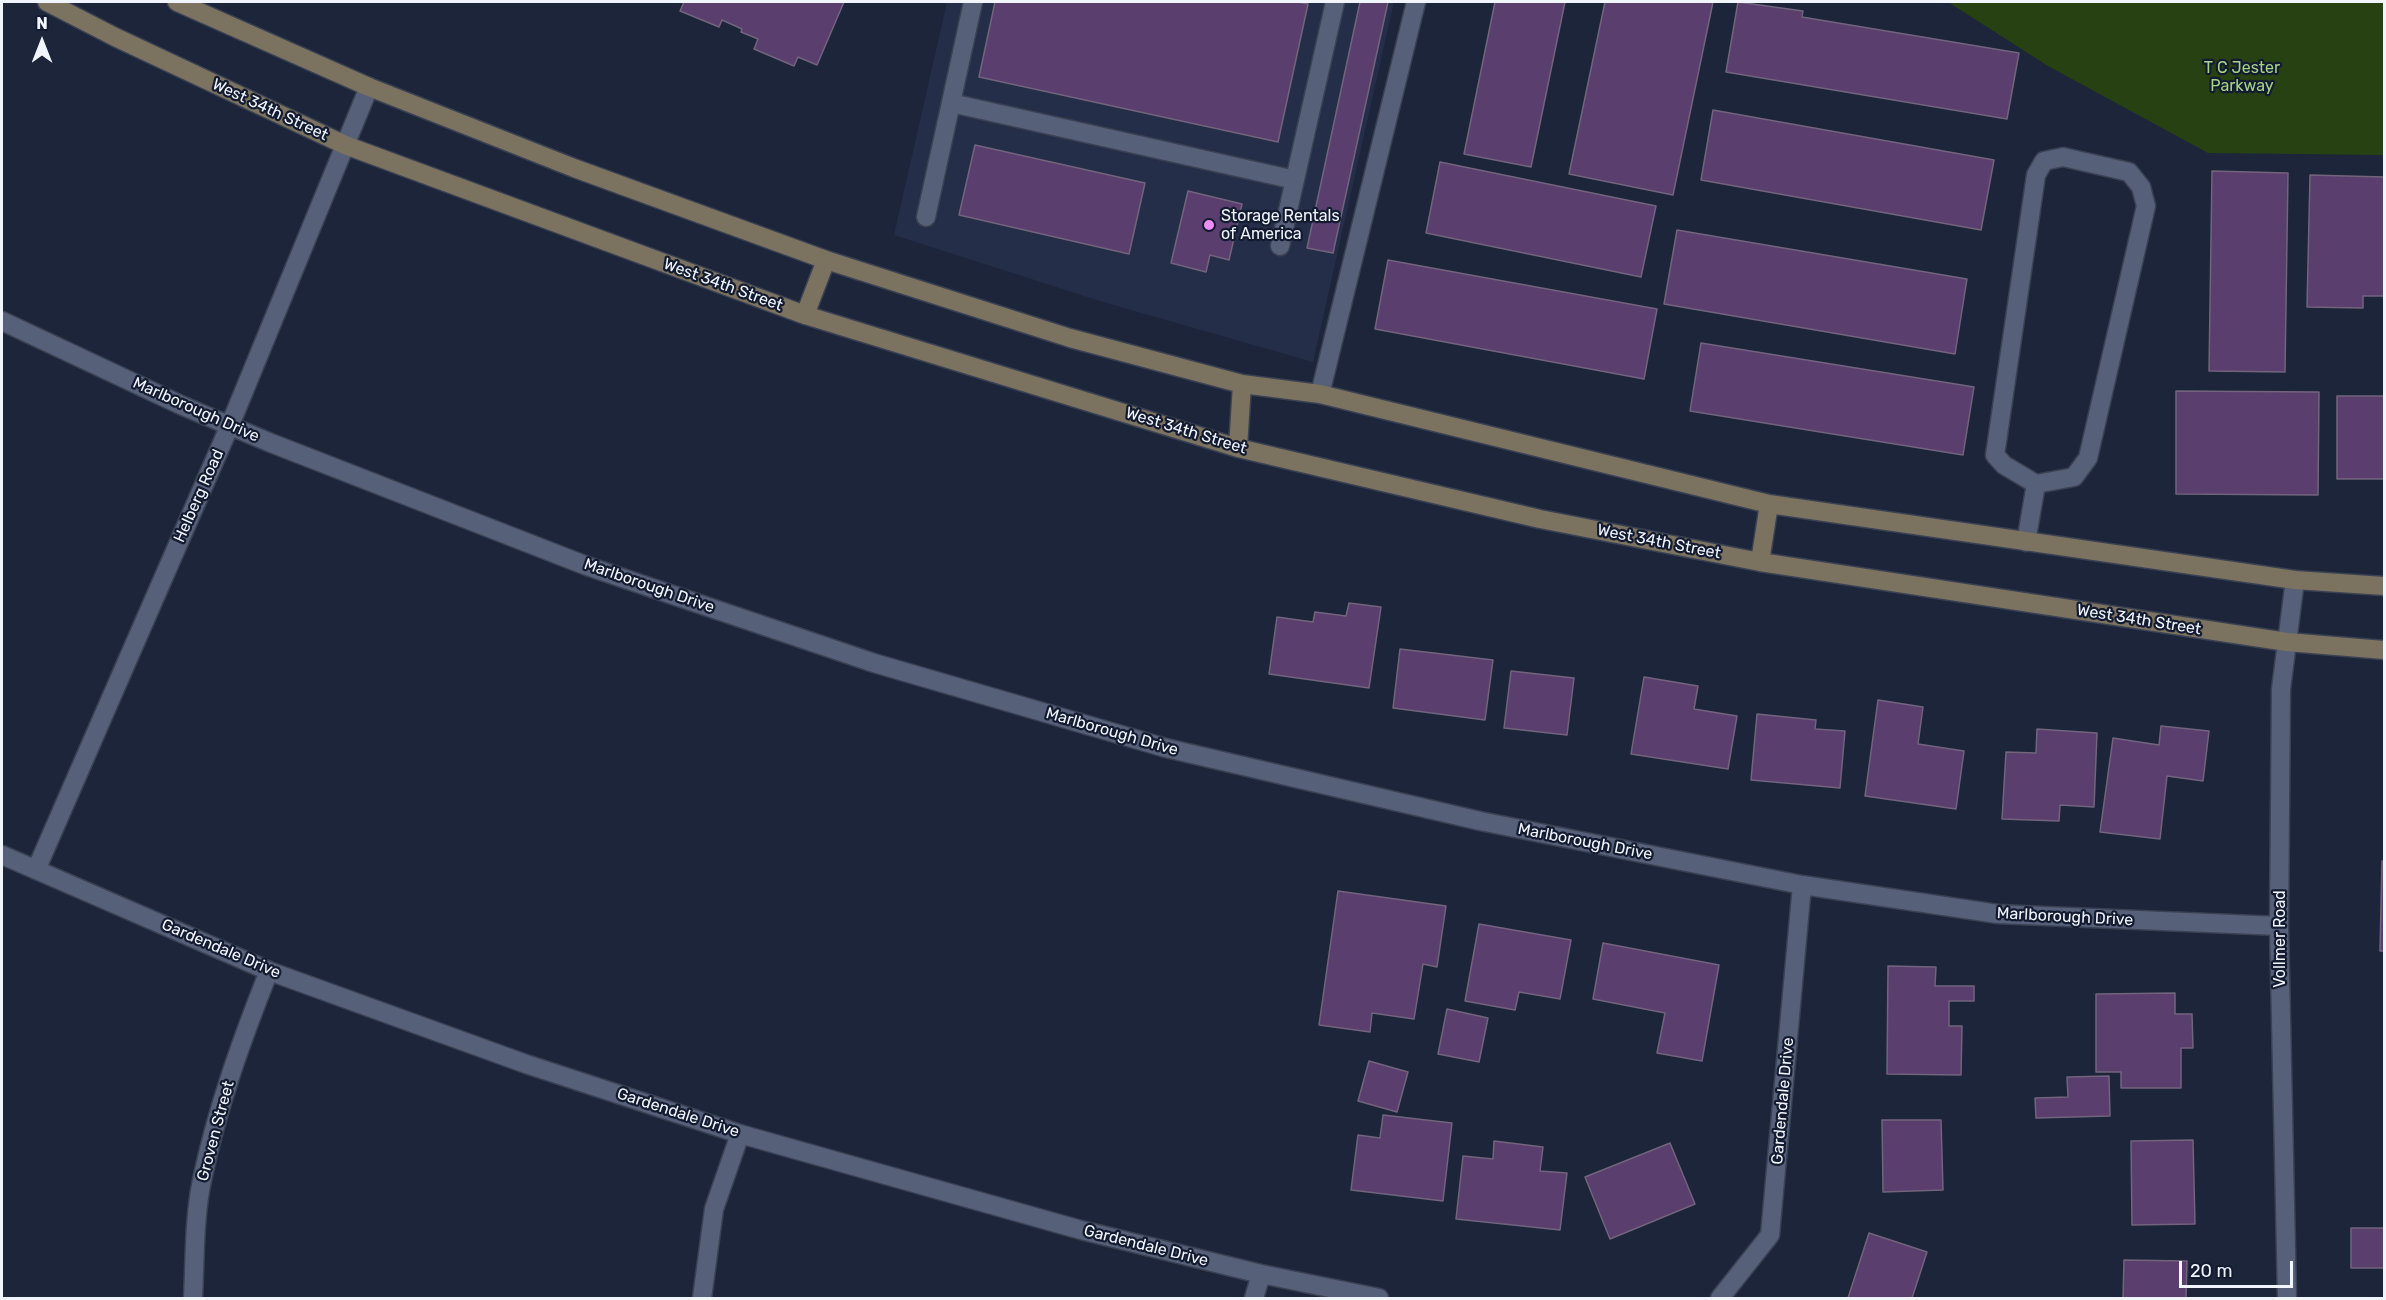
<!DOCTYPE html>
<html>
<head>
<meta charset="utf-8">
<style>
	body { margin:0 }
	#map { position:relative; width:2386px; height:1300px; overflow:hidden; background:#1c253a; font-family:Rubik,sans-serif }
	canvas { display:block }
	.frame { position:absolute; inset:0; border:3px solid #f1f5fe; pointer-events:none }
	.north { position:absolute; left:12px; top:12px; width:60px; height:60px; -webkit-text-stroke:4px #131b30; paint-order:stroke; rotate:0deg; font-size:16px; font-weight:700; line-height:24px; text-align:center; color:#f1f5fe }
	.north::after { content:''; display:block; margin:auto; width:21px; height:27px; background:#f1f5fe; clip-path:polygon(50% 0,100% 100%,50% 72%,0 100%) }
	.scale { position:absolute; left:2179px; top:1261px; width:114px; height:27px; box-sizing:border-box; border:3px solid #f1f5fe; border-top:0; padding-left:8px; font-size:18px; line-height:21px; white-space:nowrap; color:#f1f5fe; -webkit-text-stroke:4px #131b30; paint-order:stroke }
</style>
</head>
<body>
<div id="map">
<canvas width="2386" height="1300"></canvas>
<div class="frame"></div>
<div class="north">N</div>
<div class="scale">20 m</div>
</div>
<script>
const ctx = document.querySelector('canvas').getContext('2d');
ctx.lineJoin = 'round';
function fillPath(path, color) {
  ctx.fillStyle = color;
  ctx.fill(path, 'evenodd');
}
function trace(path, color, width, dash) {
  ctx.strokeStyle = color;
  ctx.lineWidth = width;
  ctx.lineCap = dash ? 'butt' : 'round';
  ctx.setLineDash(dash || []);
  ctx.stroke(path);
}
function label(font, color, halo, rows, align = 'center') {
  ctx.font = font + ' Rubik,sans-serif';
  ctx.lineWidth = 4.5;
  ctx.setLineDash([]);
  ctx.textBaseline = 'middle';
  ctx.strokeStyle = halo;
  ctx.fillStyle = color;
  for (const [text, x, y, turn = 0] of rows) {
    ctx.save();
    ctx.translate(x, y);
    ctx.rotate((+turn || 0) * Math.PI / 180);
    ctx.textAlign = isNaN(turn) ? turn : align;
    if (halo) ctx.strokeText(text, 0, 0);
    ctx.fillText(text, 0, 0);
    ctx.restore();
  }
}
const built = new Path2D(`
	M947,2H1394L1313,362L1103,302L894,235Z`);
const green = new Path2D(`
	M1948,2H2384V155L2208,153L2048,66Z`);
const building = new Path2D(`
	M684,2H844L817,65L798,57L794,66L754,49L758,39L741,32L742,29L722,20L719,27L680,11Z
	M995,2H1297L1308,4L1278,142L979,77Z
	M1360,2H1388L1333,253L1307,248Z
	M1495,2H1565L1531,167L1464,154Z
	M1605,2H1713L1673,195L1569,174Z
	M1738,2L1803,11L1802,17L2019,53L2007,119L1726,72Z
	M1713,110L1994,160L1981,230L1701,180Z
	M975,145L1145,183L1129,254L959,215Z
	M1440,162L1656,206L1641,277L1426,233Z
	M2212,171L2288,173L2285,372L2209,371Z
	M2310,175L2384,177V296H2363V308L2307,307Z
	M1188,191L1242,204L1229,260L1210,255L1206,272L1171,263Z
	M1677,230L1967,279L1955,354L1664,304Z
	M1388,260L1657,309L1644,379L1375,329Z
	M1701,343L1974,387L1963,455L1690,411Z
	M2176,391L2319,392L2318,495L2176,494Z
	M2337,396H2384V479H2337Z
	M1349,603L1381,607L1369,688L1269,674L1277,617L1313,622L1315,612L1346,616Z
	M1400,649L1493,660L1485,720L1393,708Z
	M1511,671L1574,678L1567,735L1504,728Z
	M1644,677L1698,686L1694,709L1737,716L1728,769L1631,754Z
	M1878,700L1923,707L1918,744L1964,751L1956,809L1865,796Z
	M1757,714L1816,720L1815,729L1845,731L1840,788L1751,780Z
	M2161,726L2209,731L2203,781L2167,776L2160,839L2100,832L2113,738L2159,745Z
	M2037,729L2097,733L2094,807L2060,805L2059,821L2002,819L2006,752L2036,753Z
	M2382,861H2384V951H2380Z
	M1338,891L1446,906L1437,967L1423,964L1414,1019L1372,1013L1370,1032L1319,1025Z
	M1479,924L1571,940L1560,999L1519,992L1515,1010L1465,1001Z
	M1603,943L1719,965L1702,1061L1657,1053L1665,1013L1593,999Z
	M1888,966L1936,967L1935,986H1974V1001H1949V1026H1962L1961,1075L1887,1074Z
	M2175,993V1014H2192L2193,1048H2181V1088H2121V1072H2096V994Z
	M1447,1009L1488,1018L1479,1062L1438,1054Z
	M1369,1061L1408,1072L1397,1112L1358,1101Z
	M2109,1076L2110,1116L2036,1118L2035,1098L2068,1097L2067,1077Z
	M1383,1115L1452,1123L1443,1201L1351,1190L1358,1135L1380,1138Z
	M1882,1120H1941L1943,1190L1883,1192Z
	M2193,1140L2195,1224L2132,1225L2131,1141Z
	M1494,1141L1543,1147L1540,1171L1567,1173L1560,1230L1456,1219L1463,1156L1493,1159Z
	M1670,1143L1695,1204L1610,1239L1585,1177Z
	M2351,1228H2384V1268H2351Z
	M1869,1233L1927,1252L1912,1298H1848Z
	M2124,1260L2187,1261L2186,1298H2123Z`);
const lane = new Path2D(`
	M951,103L1295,180
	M2063,157L2129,172L2141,187L2146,206L2088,458L2074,477L2036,484L2004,465L1995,455L2036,175L2044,161Z
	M926,217L973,2
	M1280,246L1335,2
	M1320,394L1416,2
	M2026,542L2036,484`);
const street = new Path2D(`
	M2,321L183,406L271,443L587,566L874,663L1166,748L1480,821L1802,885L1998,914L2279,926
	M2,855L269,971L526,1064L740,1134L1081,1230L1261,1274L1379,1298
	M36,870L230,425L369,87
	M193,1298C195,1260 194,1218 202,1180C217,1108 242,1039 269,971
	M702,1298L714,1209L740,1134
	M1254,1298L1261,1274
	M1720,1298L1770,1235L1802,885
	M2287,1298L2279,926L2281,689L2295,580`);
const secondary = new Path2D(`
	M47,2L115,37L345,145L805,315L1238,448L1540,519L1760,562L2287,642L2384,650
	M177,2L369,87L574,168L826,260L1070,338L1242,384L1320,394L1769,504L2295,580L2384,586
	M805,315L826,260
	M1238,448L1242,384
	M1760,562L1769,504`);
const markers = [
	[1209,225,6,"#ee8cf8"]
];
const parkNames = [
	["T C Jester",2242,68],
	["Parkway",2242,86]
];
const streetNames = [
	["West 34th Street",270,110,25],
	["West 34th Street",723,285,20],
	["Marlborough Drive",196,410,24],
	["West 34th Street",1186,431,17],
	["Helberg Road",199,496,-66],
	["West 34th Street",1659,542,11],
	["Marlborough Drive",649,586,19],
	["West 34th Street",2139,620,9],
	["Marlborough Drive",1112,732,16],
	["Marlborough Drive",1585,842,11],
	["Marlborough Drive",2065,917,3],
	["Vollmer Road",2280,939,-90],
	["Gardendale Drive",221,949,23],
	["Gardendale Drive",1783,1101,-85],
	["Gardendale Drive",678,1113,18],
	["Groven Street",216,1131,-75],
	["Gardendale Drive",1146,1246,14]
];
const poiNames = [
	["Storage Rentals",1221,216],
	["of America",1221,234]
];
fillPath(built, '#242e49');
fillPath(green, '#284112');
fillPath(building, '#5a3e6d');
trace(building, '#72647d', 1.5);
trace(lane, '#3a4152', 21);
trace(street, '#3a4152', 21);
trace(secondary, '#3a4152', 21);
trace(lane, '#566079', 18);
trace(street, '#566079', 18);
trace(secondary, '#7b7260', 18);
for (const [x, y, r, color] of markers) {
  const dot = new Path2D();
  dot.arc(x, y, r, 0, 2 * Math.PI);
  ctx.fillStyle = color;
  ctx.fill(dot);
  trace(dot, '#131b30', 2);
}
label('16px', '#a6d386', '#131b30', parkNames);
label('16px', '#f1f5fe', '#131b30', streetNames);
label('16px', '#f1f5fe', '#131b30', poiNames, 'left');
</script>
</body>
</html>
